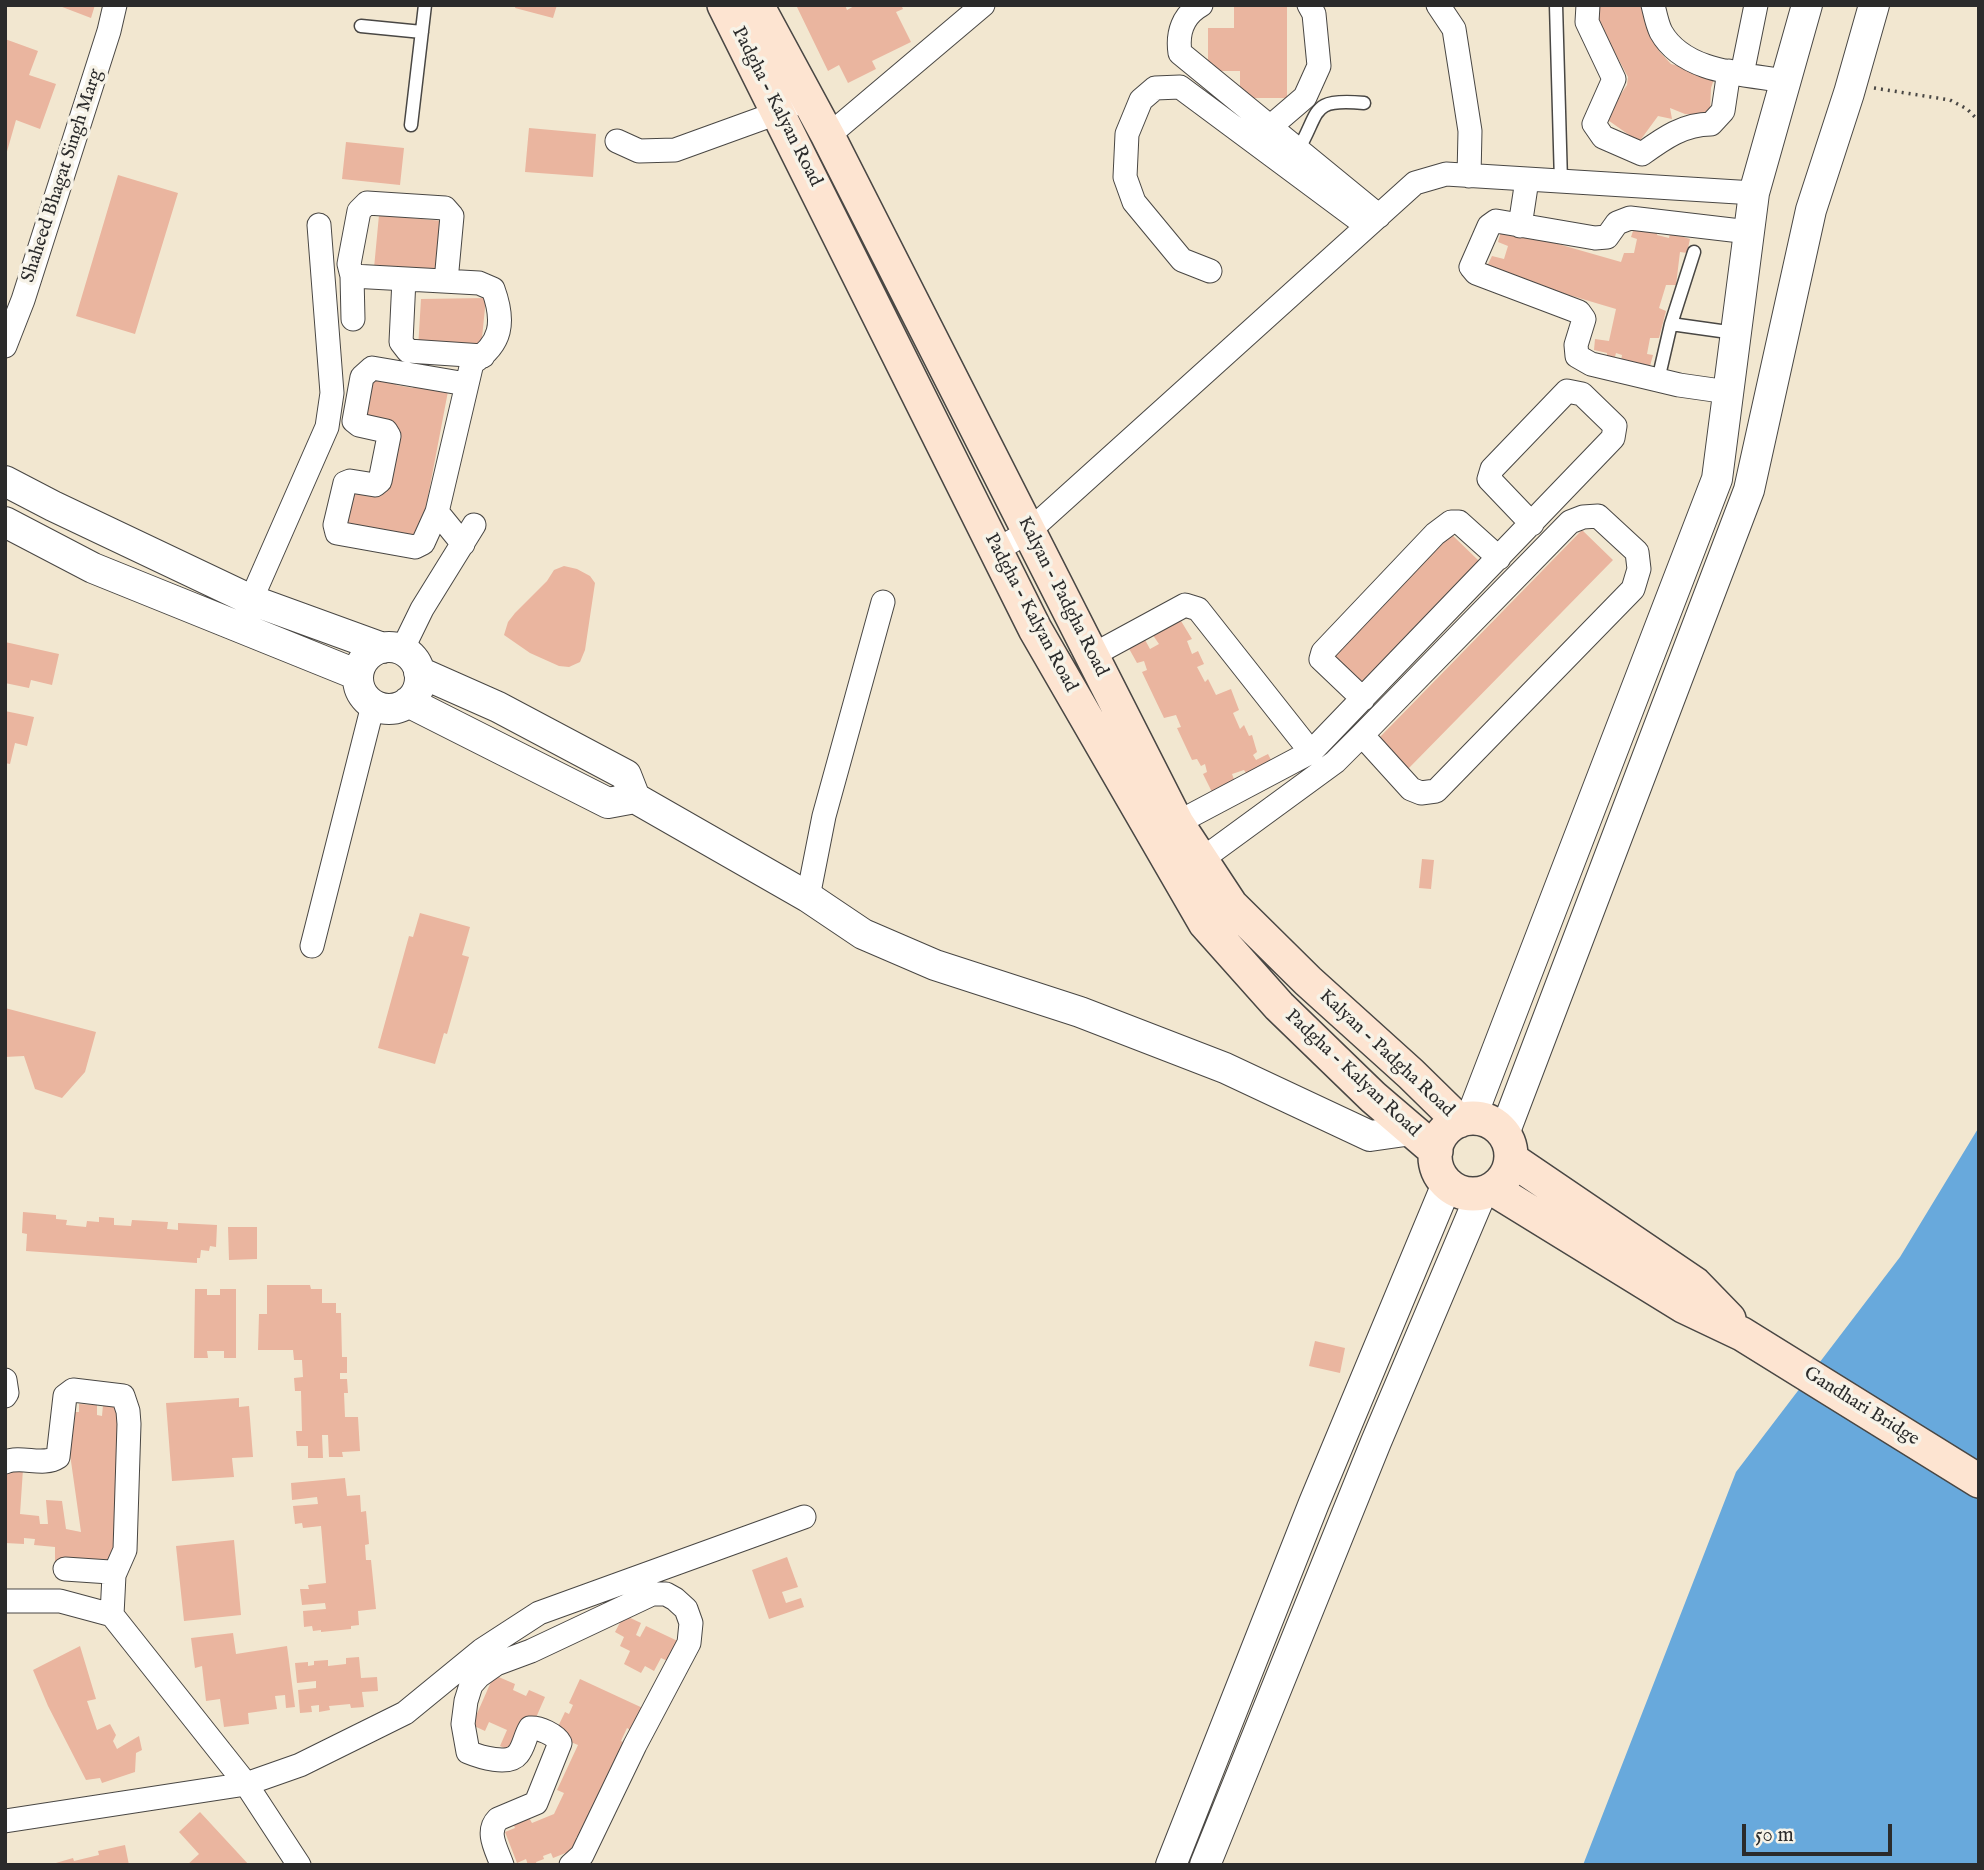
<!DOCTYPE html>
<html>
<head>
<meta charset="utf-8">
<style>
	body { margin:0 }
	#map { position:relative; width:1984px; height:1870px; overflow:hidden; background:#f2e7d0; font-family:"IM FELL English",serif }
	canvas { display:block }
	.frame { position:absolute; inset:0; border:7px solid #2b2b2b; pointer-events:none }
	.scale { position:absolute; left:1742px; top:1824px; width:150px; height:32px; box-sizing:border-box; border:4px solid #2b2b2b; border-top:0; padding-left:9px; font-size:21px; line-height:24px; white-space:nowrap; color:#2b2b2b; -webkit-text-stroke:5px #f7f3e8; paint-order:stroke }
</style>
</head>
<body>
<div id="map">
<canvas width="1984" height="1870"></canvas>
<div class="frame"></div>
<div class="scale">50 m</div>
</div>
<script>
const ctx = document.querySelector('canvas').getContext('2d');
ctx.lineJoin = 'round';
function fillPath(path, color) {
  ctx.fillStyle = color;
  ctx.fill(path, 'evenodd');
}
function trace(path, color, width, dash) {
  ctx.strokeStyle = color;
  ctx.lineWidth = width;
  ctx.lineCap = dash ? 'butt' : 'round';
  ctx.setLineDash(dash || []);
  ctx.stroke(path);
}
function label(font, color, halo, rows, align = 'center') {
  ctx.font = font + ' "IM FELL English",serif';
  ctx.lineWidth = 7;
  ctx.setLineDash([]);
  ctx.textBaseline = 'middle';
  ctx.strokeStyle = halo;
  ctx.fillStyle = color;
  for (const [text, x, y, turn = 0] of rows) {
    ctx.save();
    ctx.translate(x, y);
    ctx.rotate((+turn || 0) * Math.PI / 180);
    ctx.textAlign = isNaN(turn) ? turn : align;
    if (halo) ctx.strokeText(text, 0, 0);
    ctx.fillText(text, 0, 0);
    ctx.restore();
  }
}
const water = new Path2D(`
	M1979,1127V1865H1583L1736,1472L1900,1257Z`);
const building = new Path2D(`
	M57,5H95L91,18Z
	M516,5H557L553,18L515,8Z
	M796,5H845L847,10L856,5H901L903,9L896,12L911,42L872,61L876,69L848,83L839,65L828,71Z
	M1234,5H1287V98H1240V71H1208V28H1234Z
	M1597,5H1640L1659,51L1671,64L1715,76L1711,88L1710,112L1700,115L1685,114L1670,108L1672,119L1658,116L1639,142L1605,118L1627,85L1628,77L1608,40L1597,15Z
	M5,39L38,51L29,75L56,84L40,129L16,120L6,155Z
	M529,128L596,134L593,177L525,172Z
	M346,142L404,148L400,185L342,179Z
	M118,175L178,193L135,334L76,316Z
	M379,215L443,221L438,274L374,268Z
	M1502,228L1621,262L1624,253H1634L1637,239L1631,237L1634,228L1657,230V235L1669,238L1670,233L1690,239L1687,253L1680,252L1676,285H1666L1659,308L1666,311L1659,338H1650L1647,354L1653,355L1650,366L1621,361L1622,355L1616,353L1615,357L1607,356V353L1594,350L1595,339L1609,341L1616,309L1485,270L1492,256L1504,259L1508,246L1498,242Z
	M486,298L481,348L418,349L421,299Z
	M372,373L397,378L396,385L413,388L415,379L449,386L419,544L340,528L349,485L382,491L394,427L363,420Z
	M1447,530L1479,561L1362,684L1330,653Z
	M1582,530L1613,560L1408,769L1378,739Z
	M564,566L577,569L590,576L595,583L585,650L580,662L569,667L559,666L530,653L504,635L508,622L515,613L547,581L554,570Z
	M1181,621L1192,639L1187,641L1192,654L1198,651L1204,664L1197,667L1205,682L1208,679L1216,695L1231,689L1239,710L1233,713L1240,729L1244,725L1249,736L1252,735L1257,752L1253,755L1256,760L1268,754L1272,762L1248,776L1244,770L1232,774L1235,782L1212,792L1203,774L1207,772L1205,764L1201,766L1197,759L1192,760L1177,728L1181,727L1176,715L1164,718L1142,672L1147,670L1144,661L1137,663L1127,645L1144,638L1150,649L1159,644L1150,631Z
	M5,642L59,654L52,685L31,680L29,688L5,683Z
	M5,711L34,717L27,746L15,743L10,764L5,763Z
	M1422,859L1434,860L1431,889L1419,888Z
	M420,913L470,927L462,955L469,957L447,1034L444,1033L435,1064L378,1048L409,936L413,937Z
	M5,1008L96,1032L85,1072L62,1098L35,1089L24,1056L5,1057Z
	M23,1212L56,1215V1219L67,1220L66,1225L86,1227L87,1221L99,1222V1217L114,1218V1225L131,1226L132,1220L168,1222L167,1229L178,1230V1223L217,1225L216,1247L210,1246L209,1251L201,1250L200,1258H197V1263L26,1251L27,1234L22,1233Z
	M228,1227H257V1259L229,1260Z
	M267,1285H310L311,1289H322V1303H336V1313H341L342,1357H347V1373H340V1379H347L348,1393H344L345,1417H358L360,1451L342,1452L343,1457H329L328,1435H322L323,1458H308V1446H297L296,1431H302L301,1391H295L294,1378L303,1377L302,1360H294L293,1350H258L259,1314H267Z
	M195,1289H207V1295H220V1289H236V1358H224V1351H207L208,1358H194Z
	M1315,1341L1345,1348L1340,1373L1309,1366Z
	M239,1398V1407L249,1406L253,1457L232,1458L234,1477L172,1481L166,1403Z
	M79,1404L97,1405V1415L102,1416L103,1405L122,1406L118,1561L96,1567L95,1559H73L55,1566V1547L34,1545L35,1539L24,1538V1544L5,1543V1468L23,1469L20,1514L39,1516L40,1524H48L46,1500L62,1501L66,1529L81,1532L67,1433L73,1412H79Z
	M345,1478L347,1496L360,1495L361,1512L366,1511L369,1544L365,1545L366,1560H371L376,1609L358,1611L359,1625L351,1626V1629L321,1632V1630L313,1631L312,1626L304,1627L303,1611L326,1609L325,1603L302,1605L300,1589H309L308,1585L326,1583L321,1526L303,1528L302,1523L295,1524L293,1506L318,1504L317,1497L292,1500L291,1483Z
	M234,1540L241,1615L184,1621L176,1546Z
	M787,1557L798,1587L782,1592L786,1603L801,1598L804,1607L769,1619L752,1570Z
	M624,1615L641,1623L636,1635L640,1637L646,1626L684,1644L674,1664L661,1658L654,1671L645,1666L641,1673L624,1664L630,1651L620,1646L624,1637L615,1632Z
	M233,1633L236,1654L287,1646L295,1707L286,1708L285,1695L275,1696L277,1709L248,1713L249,1724L224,1727L220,1699L206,1701L202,1666L195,1668L191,1638Z
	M80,1646L96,1699L87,1701L97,1730L110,1724L116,1735L113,1741L117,1749L139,1736L142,1750L136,1753L135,1772L102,1783L100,1778L86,1780L48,1706L33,1670Z
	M359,1657L361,1678L377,1677L378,1691L362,1692L364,1707L351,1708L350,1704L329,1706L330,1710L319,1712V1705L311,1706L312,1712L300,1713L298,1690L316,1688V1681L297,1683L295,1663L308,1662V1666L314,1665V1661L328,1660V1666L346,1664V1658Z
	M494,1675L515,1684L513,1690L526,1696L529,1690L545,1697L535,1720L527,1716L511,1751L500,1746L507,1730L489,1722L485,1731L472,1725Z
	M580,1679L647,1710L636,1733L627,1728L621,1741L633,1747L587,1841L576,1837L578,1848L553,1858L551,1853L543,1856L544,1859L536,1862L537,1865H528L526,1859L517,1863L505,1832L515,1828L510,1816H528L532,1823L554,1814L564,1793L557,1790L578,1745L554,1735L565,1712L569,1714L573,1705L569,1703Z
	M200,1812L249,1865H187L199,1854L179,1832Z
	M125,1845L129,1865H49L73,1858L74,1861L99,1855L98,1851Z`);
const path = new Path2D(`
	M1874,88L1950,100L1967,109L1979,121`);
const service = new Path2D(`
	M1556,5L1561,182
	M361,26L422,32
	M411,125L425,5
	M1298,150C1321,111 1309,98 1364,103
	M1671,324L1735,333
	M1658,380L1671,324L1694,252`);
const minor = new Path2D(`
	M1201,5C1183,15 1177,33 1180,53L1379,216
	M1438,5L1454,29L1470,131L1469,176
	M1588,5L1587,22L1614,79L1594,124L1603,137L1642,154C1664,138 1684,124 1711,124L1723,111L1729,71
	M1653,5C1655,13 1657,24 1661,32C1684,73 1744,74 1785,81
	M1742,74L1756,5
	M1270,127L1305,97L1319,66L1314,14L1309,5
	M828,136L983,5
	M617,141L639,151L675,150L780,112L791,106
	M1520,226L1527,180
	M1210,271L1182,260L1134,202L1125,177L1127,134L1141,100L1155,88L1180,87L1367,226
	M352,276L479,283L493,289C505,322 502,344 472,363L437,512L463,544
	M404,279L401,342L408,351L483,356
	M353,319L352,276L349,264L359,211L367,203L445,208L452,216L446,281
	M5,346L23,300L109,31L115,5
	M1728,392L1679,385L1591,364L1577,356L1576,345L1584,319L1579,312L1476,273L1471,267L1489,226L1496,221L1595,238L1607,237L1617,223L1630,218L1749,232
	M437,512L423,543L415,547L337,533L335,525L345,483L350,481L375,485L380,481L389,436L386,431L359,425L354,421L362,377L372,368L466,384
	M995,551L1028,532L1415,183L1446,174L1754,193
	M251,600L327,427L332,393L319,225
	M402,650L422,609L474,525
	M1091,656L1185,605L1198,609L1311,752
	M1363,699L1321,659L1323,652L1435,534L1451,522H1459L1499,558
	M1165,826L1177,823L1311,752L1613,438L1615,426L1582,394L1567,391L1492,469L1489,479L1532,524
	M1201,860L1335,762L1362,735L1570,522L1583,517L1598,516L1637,552L1639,569L1633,589L1436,791L1421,793L1411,789L1362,735
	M808,897L824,816L883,602
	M312,946L373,705
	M5,1380L7,1393L5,1396
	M5,1462C22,1455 43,1467 58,1457L65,1396L73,1390L123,1396L128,1411L129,1424L125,1550L114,1575L112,1615
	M65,1569L110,1572L114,1575
	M5,1601H60L112,1615L246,1784L299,1865
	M5,1821L246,1784L300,1765L405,1713L482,1650L539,1613L804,1517
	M502,1865C497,1850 485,1832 498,1819L536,1803L560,1743C556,1735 539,1727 530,1728C525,1736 524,1747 518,1754C509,1766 480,1757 468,1752L463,1724L466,1701L471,1685L479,1676L496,1664L531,1651L652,1594H666L675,1599L686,1609L691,1623L689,1643L635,1745L582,1855L571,1865`);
const tertiary = new Path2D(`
	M5,481L53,506L251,600L383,648
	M5,522L93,568L358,675
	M358 678a31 31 0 1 1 62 0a31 31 0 1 1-62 0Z
	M419,672L498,707L626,775L635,798
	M408,702L608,803L635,798L808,897L863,934L935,965L1080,1012L1225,1068L1370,1136L1412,1130
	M1471,1118L1717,479L1754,193L1807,5
	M1504,1134L1749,490L1811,210L1849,93L1874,5
	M1171,1865L1314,1503L1447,1184
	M1205,1865L1376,1442L1481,1194`);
const secondary = new Path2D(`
	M724,5L1035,629L1205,923L1279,1006L1373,1097L1436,1151
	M757,5L828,136L1177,823L1231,905L1308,981L1411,1074L1459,1121
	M1435 1156a38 38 0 1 1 76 0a38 38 0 1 1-76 0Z
	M1511,1159L1695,1284L1729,1319
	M1493,1189L1683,1306L1742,1334L1979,1481`);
const streetNames = [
	["Padgha - Kalyan Road",776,107,63],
	["Shaheed Bhagat Singh Marg",63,176,-72],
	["Kalyan - Padgha Road",1062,597,63],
	["Padgha - Kalyan Road",1030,613,62],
	["Kalyan - Padgha Road",1386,1054,43],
	["Padgha - Kalyan Road",1352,1074,43],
	["Gandhari Bridge",1861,1407,32]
];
fillPath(water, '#68a9dc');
fillPath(building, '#eab59f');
trace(service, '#494744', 15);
trace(minor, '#494744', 25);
trace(tertiary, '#494744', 32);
trace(secondary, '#494744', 36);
trace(path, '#494744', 3.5, [2, 5]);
trace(service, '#fff', 12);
trace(minor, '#fff', 23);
trace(tertiary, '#fff', 30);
trace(secondary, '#fde4d1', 33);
label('19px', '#2b2b2b', '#f7f3e8', streetNames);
</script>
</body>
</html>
